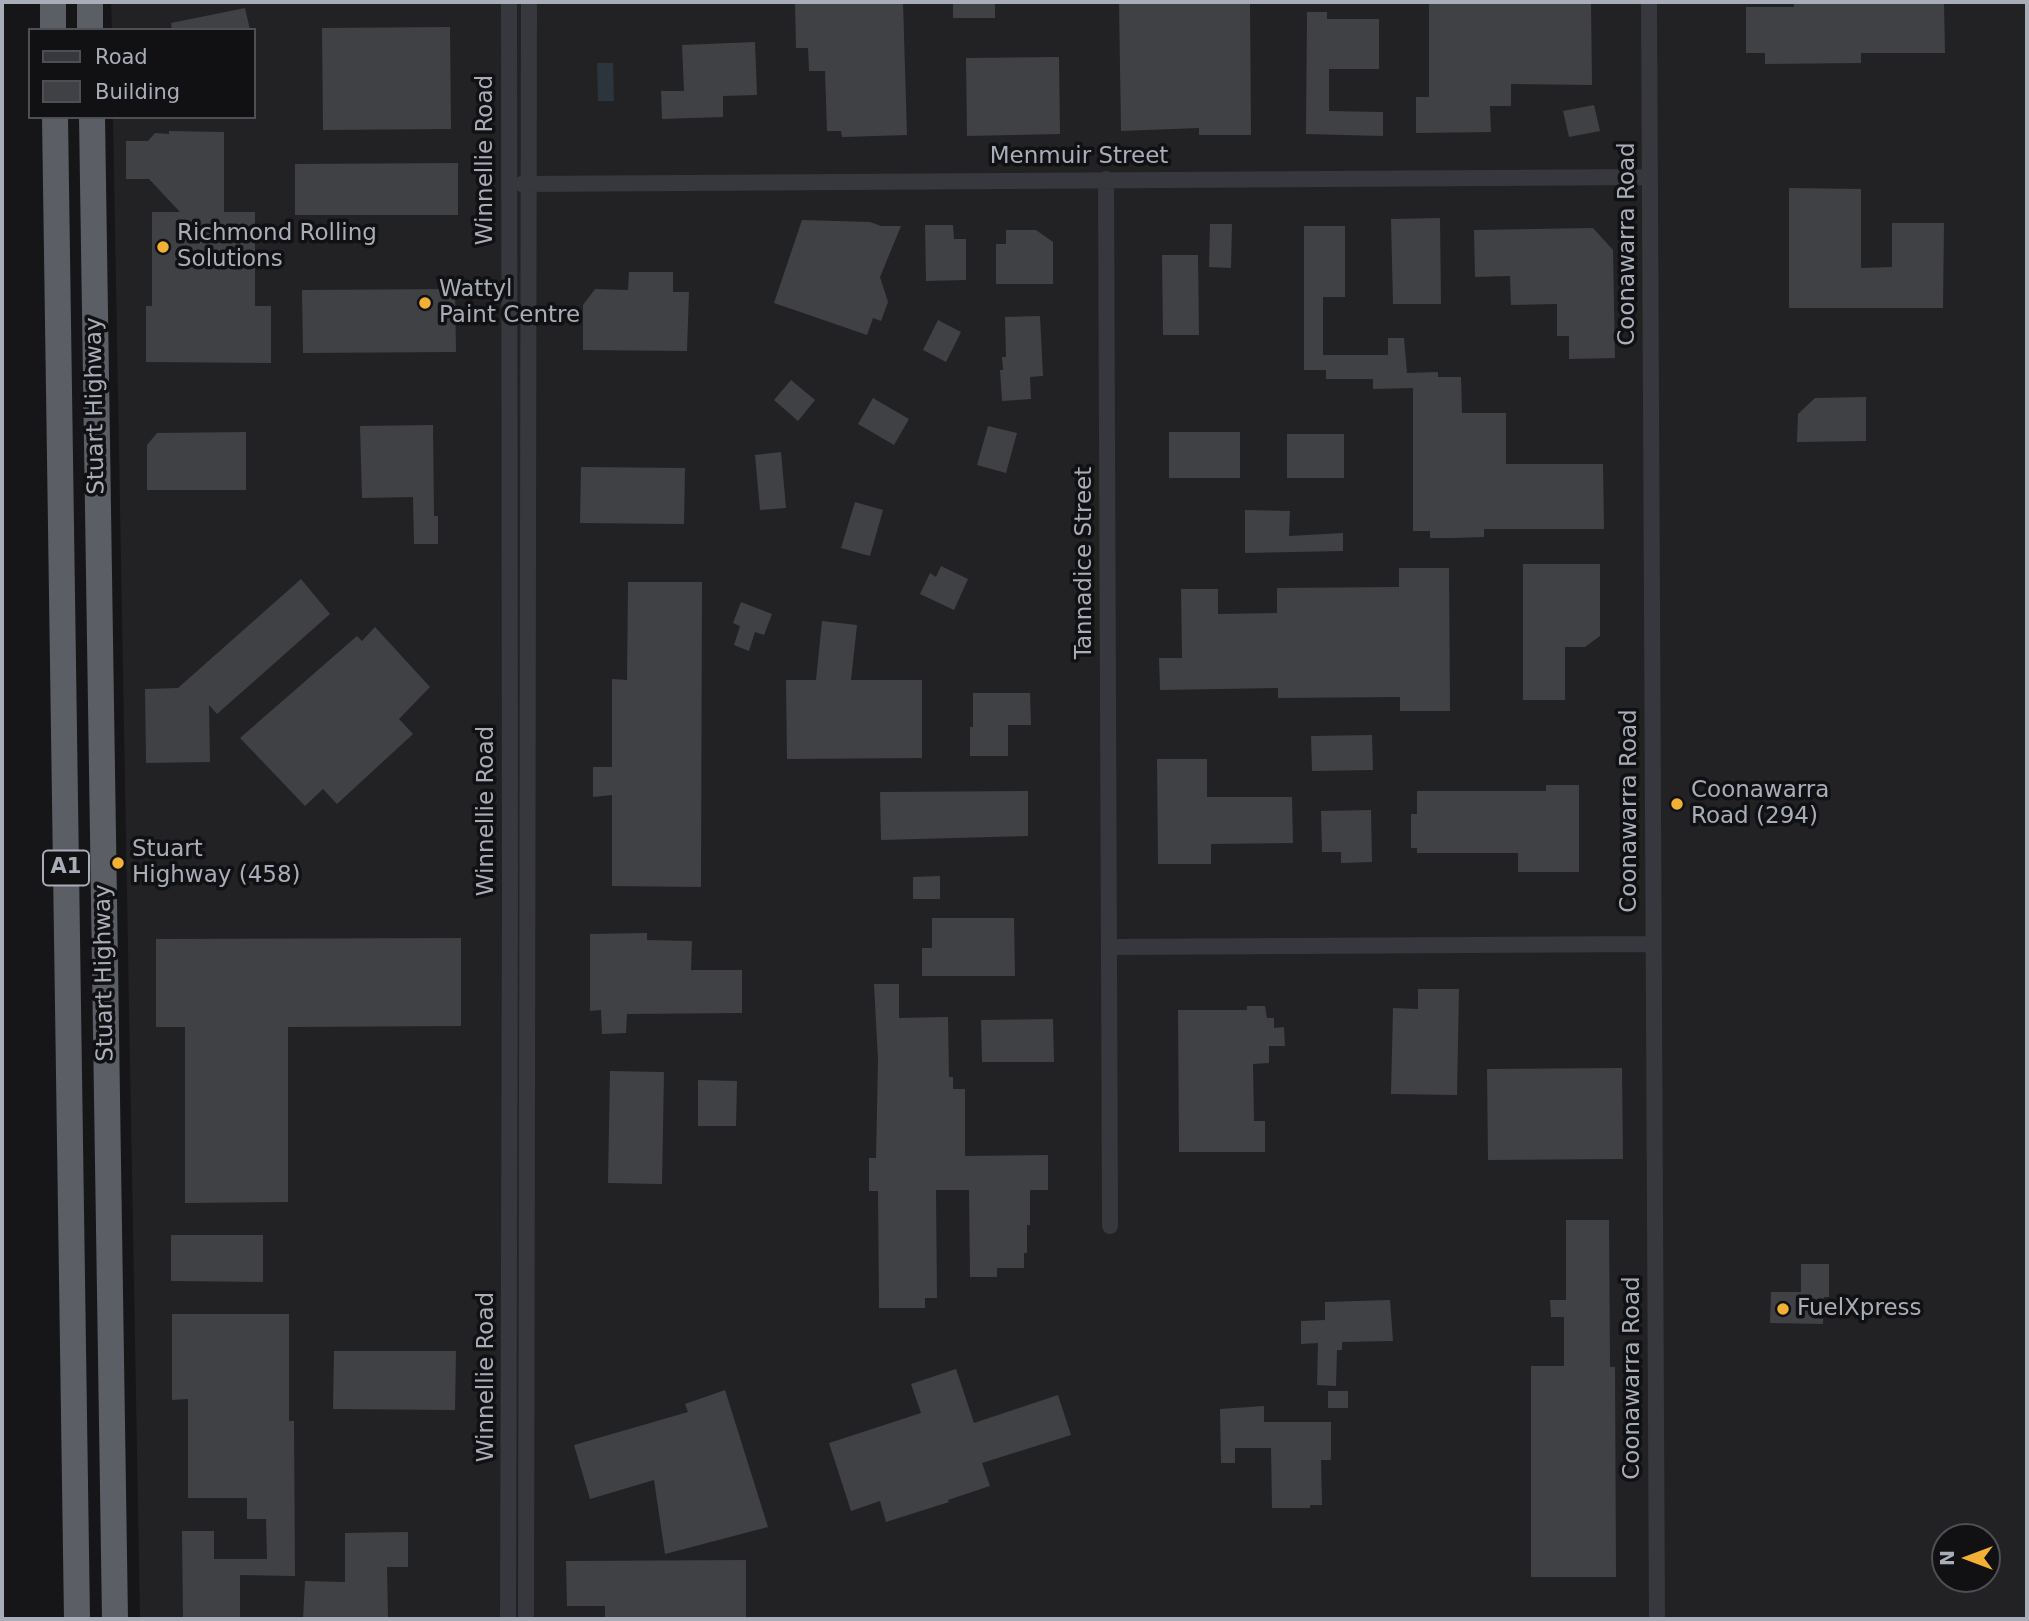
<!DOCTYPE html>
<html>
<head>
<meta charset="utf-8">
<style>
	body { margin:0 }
	#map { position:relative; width:2029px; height:1621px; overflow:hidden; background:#161618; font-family:"DejaVu Sans",sans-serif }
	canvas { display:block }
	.frame { position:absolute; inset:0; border:4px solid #a8adb8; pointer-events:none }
	.legend { position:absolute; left:28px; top:28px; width:228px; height:91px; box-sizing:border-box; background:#111113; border:2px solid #4d4f55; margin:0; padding:9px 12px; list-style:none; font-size:21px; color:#a8adb8 }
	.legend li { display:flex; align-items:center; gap:14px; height:35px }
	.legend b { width:35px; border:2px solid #4d4f55 }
	.north { position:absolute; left:1931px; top:1523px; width:70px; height:70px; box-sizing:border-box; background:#111113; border:2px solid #4d4f55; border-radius:50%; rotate:270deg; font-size:19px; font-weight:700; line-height:28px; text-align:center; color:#a8adb8 }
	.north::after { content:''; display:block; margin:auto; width:24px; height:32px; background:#f2b134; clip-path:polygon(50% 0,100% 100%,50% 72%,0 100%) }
</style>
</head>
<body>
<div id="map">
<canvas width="2029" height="1621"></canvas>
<div class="frame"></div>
<ul class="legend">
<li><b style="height:9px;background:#37383d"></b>Road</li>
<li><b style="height:19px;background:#404145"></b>Building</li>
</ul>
<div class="north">N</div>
</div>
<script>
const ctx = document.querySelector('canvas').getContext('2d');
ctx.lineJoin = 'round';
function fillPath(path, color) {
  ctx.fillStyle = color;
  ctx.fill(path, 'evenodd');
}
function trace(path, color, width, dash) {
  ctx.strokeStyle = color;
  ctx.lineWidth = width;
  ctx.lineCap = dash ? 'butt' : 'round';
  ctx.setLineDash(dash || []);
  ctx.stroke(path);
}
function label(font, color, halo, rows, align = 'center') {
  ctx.font = font + ' "DejaVu Sans",sans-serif';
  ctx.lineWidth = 7;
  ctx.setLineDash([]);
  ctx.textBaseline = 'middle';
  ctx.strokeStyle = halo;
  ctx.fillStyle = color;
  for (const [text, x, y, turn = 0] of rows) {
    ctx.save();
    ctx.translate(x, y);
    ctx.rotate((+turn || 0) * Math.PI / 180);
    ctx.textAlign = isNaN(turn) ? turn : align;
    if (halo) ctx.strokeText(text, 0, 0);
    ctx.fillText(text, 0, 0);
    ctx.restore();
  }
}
const built = new Path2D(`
	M111,2H2027V1619H140L113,117H254V30H112ZM1945,1537H1987V1579H1945Z`);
const water = new Path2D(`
	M597,63H613L614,101H598Z`);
const building = new Path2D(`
	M795,2H903L907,135L842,137L841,131H827L825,71H809L808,48H796Z
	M953,2H995V18H953Z
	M1119,2H1250L1251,135H1199V128L1121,131Z
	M1429,2H1591L1592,85L1511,84V106H1490L1491,132L1416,133V97H1429Z
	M1794,2H1944L1945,53H1861V63L1765,64V53H1746V7H1794Z
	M245,8L250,30H172L171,23Z
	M1307,12H1327V19H1379V69H1329V111L1383,112V136L1306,134Z
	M450,27L451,129L323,130L322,28Z
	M755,42L757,95L723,96V117L662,119L661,91H684L682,45Z
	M1059,57L1060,134L967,136L966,58Z
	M1594,105L1600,131L1569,137L1563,111Z
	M169,131L224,132V212H255V306H271V363L146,362V306H152V212H180L149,179H126V141H148L155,133L169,134Z
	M458,163V215H295V164Z
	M1789,188L1861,189V268L1892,267V223H1944L1943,308H1789Z
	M1440,218L1441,304H1393L1391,219Z
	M802,220L870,222L881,226H901L880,277L888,302L881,321L873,318L867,335L774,303Z
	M1210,224H1232L1231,268L1209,267Z
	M925,225H953L954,239H966V280L926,281Z
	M1304,226H1345V297H1323V355H1388V338H1404L1407,373L1438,372V377H1461L1462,413H1506V464H1603L1604,529H1484V537L1452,538H1430V531H1413V388L1373,389V379H1326V370H1304Z
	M1593,228L1613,250L1615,358L1569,359V336H1557V304L1511,305L1510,276L1475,277L1474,230Z
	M1006,230H1036L1053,242V284H996V244H1006Z
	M1162,255H1198L1199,335H1163Z
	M629,272H673V292H689L687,351L583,350V305L595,289L628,290Z
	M455,289L456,352L303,353L302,290Z
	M1040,316L1043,376L1030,377L1031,399L1002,401L1000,370H1003L1002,357H1006L1005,317Z
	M938,320L961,332L946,362L923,350Z
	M791,380L815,400L798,421L774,400Z
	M1866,397V441L1797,442L1798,414L1815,398Z
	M873,398L909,419L894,445L858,424Z
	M433,425L434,516H438V544H414L413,497L362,498L360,426Z
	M988,426L1017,433L1006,473L977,465Z
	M246,432V490H147V445L157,433Z
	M1169,432H1240V478H1169Z
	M1287,434H1344V478H1287Z
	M781,452L786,508L760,510L755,455Z
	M581,467L685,468L684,524L580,523Z
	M855,502L883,510L870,556L841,548Z
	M1245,510L1290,511L1289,536L1343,533V551L1245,553Z
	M1523,564H1600V636L1585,647H1565V700H1523Z
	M941,566L968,579L954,610L920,594L930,573L936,577Z
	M1399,568H1449L1450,711H1400V697L1278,698V688L1160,690L1159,658H1182L1181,589H1218V614L1277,613V588L1399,587Z
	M301,579L330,614L217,714L209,705L210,762L146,763L145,689L178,688Z
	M628,582H702L701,887L612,886V795L593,797V767H612V679L627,680Z
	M741,602L772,614L764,635L755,632L749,651L734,645L740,626L733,623Z
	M822,621L857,625L851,680H922V758L787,759L786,680H816Z
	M375,627L430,687L399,719L413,734L337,804L323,789L305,806L240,738L357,636L362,641Z
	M973,693H1030L1031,725H1008V756H970V727H973Z
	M1372,735L1373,770L1312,771L1311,736Z
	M1157,759H1207V797H1292L1293,843L1211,844V864H1158Z
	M1546,785H1579V872H1518V853H1417V848H1411V814H1417V791H1546Z
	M1028,791V836L881,840L880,792Z
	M1371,810L1372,862L1341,863V852H1322L1321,811Z
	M940,876V899H913V877Z
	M932,918H1014L1015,976H922V948H932Z
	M647,933V940L692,941L691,970H742V1013L627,1014L626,1033L602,1034L601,1010L590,1011V934Z
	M461,938V1026L288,1027V1202L185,1203V1027H156V939Z
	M874,984H899V1018L948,1017L949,1077H953V1089H965V1156L1048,1155V1190H1030V1225H1027V1253H1024V1268H997V1277H970L969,1190H936L937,1298H925V1308H879L878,1191H869V1158H876L878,1060Z
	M1418,989H1459L1457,1095L1391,1094L1393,1008L1418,1009Z
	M1247,1006H1265L1267,1018H1274V1028L1284,1027L1285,1046H1269V1063L1253,1064L1254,1121H1265V1152H1179L1178,1010H1247Z
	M1053,1019L1054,1062H982L981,1020Z
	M1622,1068L1623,1159L1488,1160L1487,1069Z
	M610,1071L664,1072L662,1184L608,1183Z
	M698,1080L737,1081L736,1126H698Z
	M1566,1220H1609L1610,1367H1615L1616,1577H1531V1366H1564V1317H1551L1550,1300H1566Z
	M171,1235H263V1282L171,1281Z
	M1801,1264H1829V1297H1824L1823,1324L1770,1323L1771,1292H1801Z
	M1390,1300L1393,1341L1342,1342V1350H1337L1336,1386L1317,1385L1318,1343L1301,1344V1321L1325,1320V1302Z
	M172,1314H289V1421H294L295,1576L240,1575V1619H183L182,1531H214V1559H267L266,1519H247V1498H188V1399L172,1400Z
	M334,1351H456L455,1410L333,1409Z
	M956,1369L974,1423L1058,1395L1071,1435L982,1463L990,1486L948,1500L949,1502L886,1522L880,1501L851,1511L829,1443L921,1413L911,1384Z
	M725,1390L768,1527L665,1554L654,1480L590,1499L574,1445L688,1412L685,1404Z
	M1328,1391H1348V1408H1328Z
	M1264,1406V1422H1331V1460H1321L1322,1505H1310V1508H1272L1271,1448H1235V1463H1221L1220,1409Z
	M408,1532V1567H387L388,1619H303L305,1581L345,1582V1533Z
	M746,1560V1619H605V1606H567L566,1561Z`);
const minor = new Path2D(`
	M1649,2L1657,1619
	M1106,179L1110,1226
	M522,184L1650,177
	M1109,947L1653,944
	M508,1619L510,895L509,2
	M526,1619L529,2`);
const trunk = new Path2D(`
	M53,2V30
	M90,2V30
	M55,117L77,1619
	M92,117L115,1619`);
const markers = [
	[163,247,7,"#f2b134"],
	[425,303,7,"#f2b134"],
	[1677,804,7,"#f2b134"],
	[118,863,7,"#f2b134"],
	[1783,1309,7,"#f2b134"]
];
const shields = [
	[66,868,46]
];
const shieldNames = [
	["A1",66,868]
];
const streetNames = [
	["Menmuir Street",1079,157],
	["Winnellie Road",486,160,-90],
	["Coonawarra Road",1628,244,-90],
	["Stuart Highway",96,406,-91],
	["Tannadice Street",1085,563,-90],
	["Winnellie Road",487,811,-90],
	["Coonawarra Road",1630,811,-90],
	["Stuart Highway",105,973,-91],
	["Winnellie Road",487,1377,-90],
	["Coonawarra Road",1633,1378,-90]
];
const poiNames = [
	["Richmond Rolling",177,234],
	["Solutions",177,260],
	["Wattyl",439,290],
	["Paint Centre",439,316],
	["Coonawarra",1691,791],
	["Road (294)",1691,817],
	["Stuart",132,850],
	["Highway (458)",132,876],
	["FuelXpress",1797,1309]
];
fillPath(built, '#222225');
fillPath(water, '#2c353c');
fillPath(building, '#404145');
trace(minor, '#37383d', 16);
trace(trunk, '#5b5e65', 26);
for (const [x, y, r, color] of markers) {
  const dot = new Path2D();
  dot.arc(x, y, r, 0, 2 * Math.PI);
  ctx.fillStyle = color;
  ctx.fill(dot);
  trace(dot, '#111113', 2.5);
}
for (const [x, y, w] of shields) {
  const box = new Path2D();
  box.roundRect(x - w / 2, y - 17.5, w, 35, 5);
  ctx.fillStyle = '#111113';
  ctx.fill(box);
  trace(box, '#a8adb8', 2);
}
label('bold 21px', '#a8adb8', null, shieldNames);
label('23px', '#a8adb8', '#111113', streetNames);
label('23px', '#a8adb8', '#111113', poiNames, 'left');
</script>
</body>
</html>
